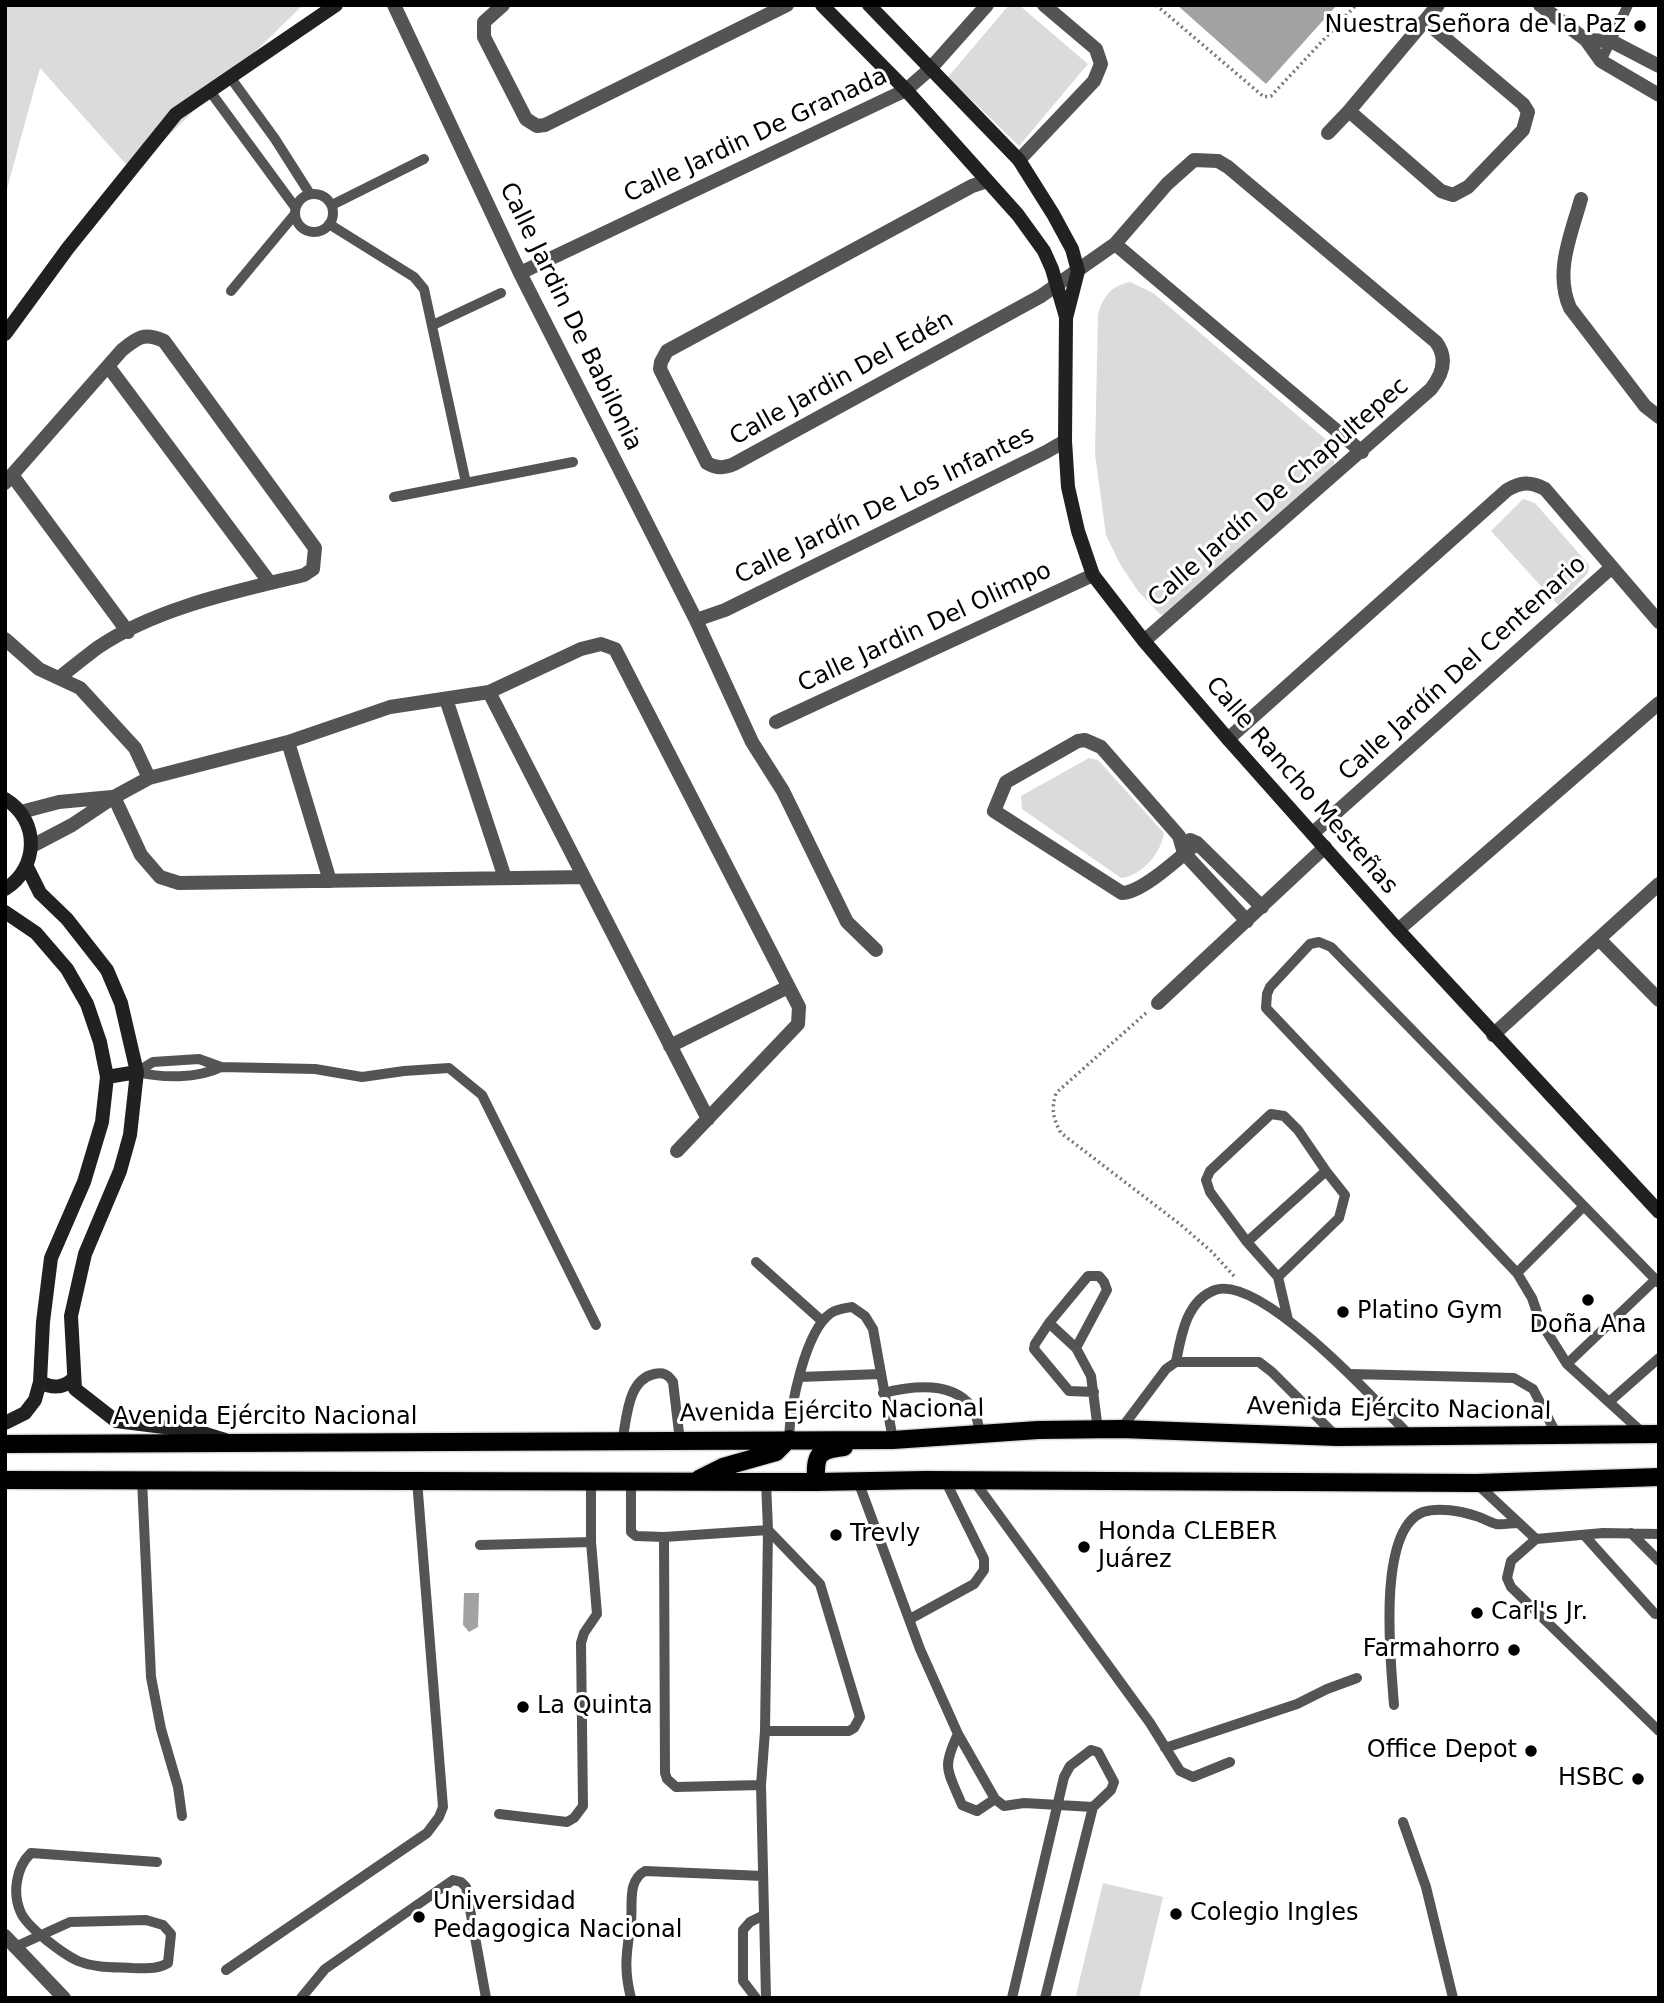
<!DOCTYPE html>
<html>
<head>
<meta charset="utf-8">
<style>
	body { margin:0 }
	#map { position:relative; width:1664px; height:2003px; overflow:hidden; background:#fff; font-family:"DejaVu Sans",sans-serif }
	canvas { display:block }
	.frame { position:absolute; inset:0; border:7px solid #000; pointer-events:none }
</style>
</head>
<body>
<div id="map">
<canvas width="1664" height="2003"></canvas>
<div class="frame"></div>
</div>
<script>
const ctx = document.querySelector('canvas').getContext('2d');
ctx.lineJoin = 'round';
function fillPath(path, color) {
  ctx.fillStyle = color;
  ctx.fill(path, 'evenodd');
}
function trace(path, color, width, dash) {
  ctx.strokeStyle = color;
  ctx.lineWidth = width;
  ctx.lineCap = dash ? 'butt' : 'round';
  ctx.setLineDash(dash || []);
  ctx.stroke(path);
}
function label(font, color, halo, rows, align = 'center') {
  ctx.font = font + ' "DejaVu Sans",sans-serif';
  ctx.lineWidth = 6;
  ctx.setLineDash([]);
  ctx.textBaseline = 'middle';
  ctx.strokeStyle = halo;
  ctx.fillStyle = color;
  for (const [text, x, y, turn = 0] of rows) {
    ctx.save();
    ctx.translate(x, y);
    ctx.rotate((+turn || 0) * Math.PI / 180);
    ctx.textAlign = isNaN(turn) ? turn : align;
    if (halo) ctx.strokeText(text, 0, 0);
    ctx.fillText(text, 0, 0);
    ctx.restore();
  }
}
const green = new Path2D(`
	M5,5H303L132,171L40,68L5,196Z
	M1009,5H1019L1088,64L1019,146L948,77Z
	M1130,282L1153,293L1336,448L1337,456L1333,466L1175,611L1161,615L1138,591L1120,564L1106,535L1095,454L1098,315C1103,296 1111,286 1130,282Z
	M1523,499L1535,503L1589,565L1588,573L1558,605L1491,531Z
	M1089,758L1098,760L1164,833C1161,853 1142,876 1121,878L1022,809L1021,796Z
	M1103,1883L1163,1897L1139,1998H1086L1076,1995Z`);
const water = new Path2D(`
	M1177,5H1337L1266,84Z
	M464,1593H479L478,1627L469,1632L463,1625Z`);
const path = new Path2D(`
	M1156,5L1264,97L1271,96L1356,5
	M1146,1013L1056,1093C1051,1110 1053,1118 1061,1133L1181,1225L1212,1252L1234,1276`);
const lane = new Path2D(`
	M1601,61L1628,5
	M230,77L275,139L310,194
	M209,90L295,207
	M295 213a19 19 0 1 1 38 0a19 19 0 1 1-38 0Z
	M332,205L424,159
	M329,224L414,277L424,289L466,483
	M231,291L295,214
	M433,325L501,293
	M394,497L573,462
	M137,1072L153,1062L199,1059L221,1067L315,1069L362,1077L404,1071L449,1068L482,1095L596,1325
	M137,1072C162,1078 197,1079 221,1067
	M1247,1242L1210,1192L1206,1180L1210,1171L1271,1114L1284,1116L1298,1130L1326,1171
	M756,1262L822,1321
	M1517,1273L1583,1207
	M1278,1277L1339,1218L1345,1195L1326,1171L1247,1242L1278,1277L1288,1320
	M1049,1323L1088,1276H1099L1104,1282L1107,1290L1076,1348L1091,1376L1098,1430
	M1076,1348L1049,1323L1035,1344L1034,1349L1069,1391L1094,1392
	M1176,1362C1181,1336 1186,1301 1215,1290C1261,1274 1380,1405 1411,1437
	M1567,1364L1655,1280
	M1351,1374L1514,1378L1533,1389L1558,1437
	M800,1377L880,1374
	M883,1393C911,1386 952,1381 972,1407C977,1413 978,1425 980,1433
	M1609,1402L1659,1358
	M1121,1429L1166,1369L1176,1362H1259L1272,1372L1336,1436
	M1644,1434L1567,1364L1540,1321L1532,1298L1517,1273L1266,1008L1267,994L1270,987L1310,944L1319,942L1331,947L1659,1283
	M789,1439C790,1407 805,1331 831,1313C837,1309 845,1308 852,1307L865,1316L873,1329L893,1440
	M622,1442C627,1419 627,1380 654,1374C663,1372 668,1374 673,1382L680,1441
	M142,1480L151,1677L161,1729L178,1787L182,1816
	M631,1481V1532L636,1536L664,1537
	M858,1481L920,1649L958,1734L995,1799L1004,1806L1024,1803L1093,1807L1045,1998
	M974,1481L1150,1723L1180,1771L1193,1777L1230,1762
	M1476,1483L1536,1539
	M1631,1533L1659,1561
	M1659,1534L1603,1533L1536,1539L1511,1561L1507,1578L1511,1587L1659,1731
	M1584,1535L1655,1614H1659
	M480,1545L591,1542
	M910,1619L974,1584L984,1570V1559L945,1480
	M1394,1705C1391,1664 1376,1530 1423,1512C1438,1507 1462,1511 1476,1516C1483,1518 1489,1522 1496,1524C1503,1525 1511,1523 1518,1523
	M958,1734C941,1770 948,1770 962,1805L977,1811L995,1799
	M1165,1748L1297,1704L1327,1689L1357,1678
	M761,1785L676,1787L667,1779L665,1773L664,1537L768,1530L820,1584L860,1717L854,1728L849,1731H765
	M499,1814L567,1822L574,1818L583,1806L581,1643L584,1633L597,1614L591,1542V1480
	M1403,1822L1426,1887L1453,1998
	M15,1947L70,1922L146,1920L163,1925L171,1934L168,1963C157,1970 145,1968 132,1968C114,1967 95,1968 78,1961C63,1954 28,1928 21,1913C12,1894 16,1867 31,1853L157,1862
	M226,1970L427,1833L439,1817L443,1807L417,1480
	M301,1998L325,1969L453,1880L461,1882L466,1887L486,1998
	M631,1998C623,1967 627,1951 631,1921C633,1903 627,1881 645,1871L763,1876
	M756,1998L743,1981V1930L750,1922L764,1915
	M766,1998L761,1785L765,1731L768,1530L766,1481
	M1012,1998L1064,1777L1070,1766L1091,1750L1098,1752L1114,1782L1111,1790L1093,1807`);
const street = new Path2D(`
	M394,5L520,273L696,620L725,610L1046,452L1065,441
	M503,5L484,22V37L526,119L537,126L545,125L787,5
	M1540,5L1586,40L1601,61L1659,95
	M1586,40L1611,41L1659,66
	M1349,111L1441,191L1453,195L1468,187L1523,130L1528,112L1523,104L1426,22
	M1328,133L1349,111L1438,5
	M1019,160L1094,81L1101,64L1096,49L1044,5
	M987,181L972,186L667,351L661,362L660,369L707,463C717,469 724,468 734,464L1041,296L1115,244L1167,184L1194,160L1218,161L1228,167L1436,342C1448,358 1443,374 1431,389L1144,641
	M1581,199C1571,235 1554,272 1570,308L1645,406L1659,417
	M1115,244L1362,452
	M520,273L906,90L930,69L987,5
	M108,366L270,583
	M12,475L128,632
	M5,483L122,350C138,337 144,332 164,341L315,548L313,569L304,575C237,591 155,608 97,648C84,658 71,668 59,678
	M696,620L752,742L783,791L847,922L876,950
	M5,639L39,669L80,688L135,748L149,778
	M489,692L708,1119
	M446,699L505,878
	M776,722L1093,575
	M1228,739L1507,490C1521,482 1530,481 1545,489L1659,622
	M288,742L330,881
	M114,797L141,855L160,877L179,883L584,877
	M21,812L59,802L112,797
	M1313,833L1612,567
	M1190,840L1197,843L1262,907
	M1197,843C1181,856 1142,893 1122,893L994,811L1006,782L1078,741L1085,740L1101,747L1179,836L1184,853L1247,921
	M32,846L72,825L114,797L149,778L288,742L390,707L489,692L581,649L601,644L615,649L799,1007L798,1024L677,1151
	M1398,930L1659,703
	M1599,939L1659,1000
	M1158,1003L1325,847
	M1493,1035L1659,884
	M670,1046L788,987
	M5,1936L64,1998`);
const secondary = new Path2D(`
	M822,5L906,90L1018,215L1044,251L1052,269L1066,317
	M869,5L1019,160L1053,214L1072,249L1078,271L1066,318L1065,441L1068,487L1078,531L1093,575L1144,641L1228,739L1398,930L1659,1212
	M5,334L68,248L176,114L336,5
	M5,799C40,820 39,868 5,889
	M27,867L40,893L67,919L107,970L121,1003L137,1072L130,1135L120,1171L85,1254L71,1316L75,1389L116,1421L196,1431L225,1440
	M5,912L36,933L67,969L87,1004L100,1042L107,1077L102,1122L84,1182L51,1258L43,1322L40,1382L35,1400L25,1413L5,1423
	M107,1077L137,1072
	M40,1382C53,1389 64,1388 74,1378`);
const primary = new Path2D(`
	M5,1444L893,1440L1038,1430L1121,1429L1337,1437L1659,1434
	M699,1479L723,1467L776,1452L789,1439
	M5,1480L816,1482L925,1480L1476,1483L1659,1477
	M816,1482C815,1455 817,1450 844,1447`);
const markers = [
	[1640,26,7,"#000"],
	[1588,1300,7,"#000"],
	[1343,1312,7,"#000"],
	[836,1535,7,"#000"],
	[1084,1547,7,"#000"],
	[1477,1613,7,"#000"],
	[1514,1650,7,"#000"],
	[523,1707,7,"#000"],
	[1531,1751,7,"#000"],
	[1638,1779,7,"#000"],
	[1176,1914,7,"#000"],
	[419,1917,7,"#000"]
];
const poiNames = [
	["Nuestra Señora de la Paz",1626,26,"right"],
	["Platino Gym",1357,1312],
	["Doña Ana",1588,1326,"center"],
	["Honda CLEBER",1098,1533],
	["Juárez",1098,1561],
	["Trevly",850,1535],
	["Carl's Jr.",1491,1613],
	["Farmahorro",1500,1650,"right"],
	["La Quinta",537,1707],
	["Office Depot",1517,1751,"right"],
	["HSBC",1624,1779,"right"],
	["Universidad",433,1903],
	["Pedagogica Nacional",433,1931],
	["Colegio Ingles",1190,1914]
];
const streetNames = [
	["Calle Jardin De Granada",756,136,-25],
	["Calle Jardin De Babilonia",570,317,64],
	["Calle Jardin Del Edén",842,379,-29],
	["Calle Jardín De Chapultepec",1279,493,-41],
	["Calle Jardín De Los Infantes",885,506,-26],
	["Calle Jardin Del Olimpo",925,628,-25],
	["Calle Jardín Del Centenario",1463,669,-42],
	["Calle Rancho Mesteñas",1301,786,49],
	["Avenida Ejército Nacional",1399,1410,1],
	["Avenida Ejército Nacional",832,1412,-1],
	["Avenida Ejército Nacional",265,1418]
];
fillPath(green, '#dbdbdb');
fillPath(water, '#a2a2a2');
trace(primary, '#dbdbdb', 21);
trace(path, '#767676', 3.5, [2, 3.5]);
trace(lane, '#545454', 10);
trace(street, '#545454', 14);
trace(secondary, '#212121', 14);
trace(primary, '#000', 18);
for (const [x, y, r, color] of markers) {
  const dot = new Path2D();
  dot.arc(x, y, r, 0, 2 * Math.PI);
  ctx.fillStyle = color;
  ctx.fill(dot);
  trace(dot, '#fff', 2.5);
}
label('24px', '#000', '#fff', poiNames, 'left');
label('24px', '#000', '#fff', streetNames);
</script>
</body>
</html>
